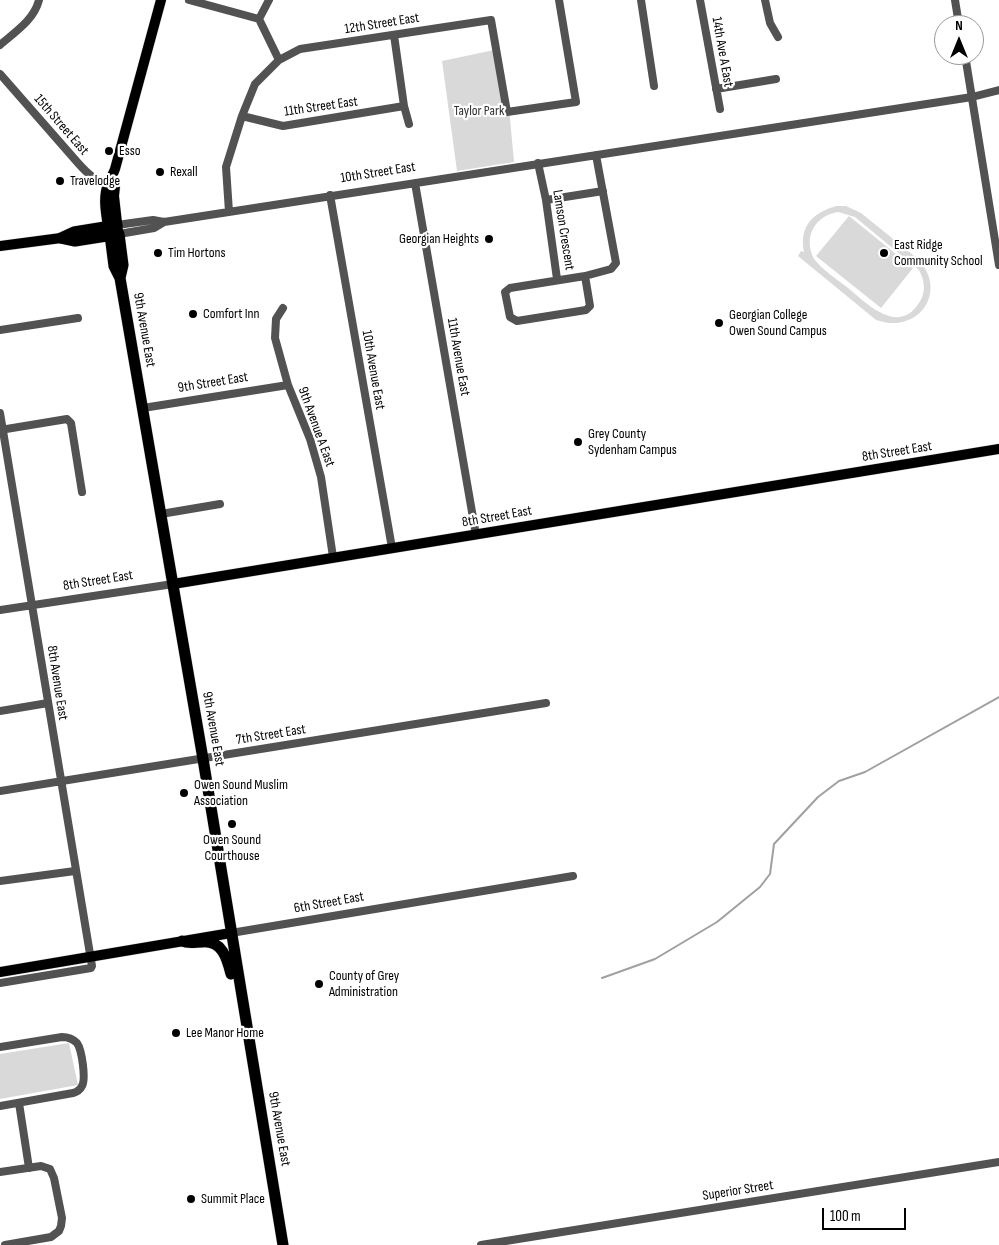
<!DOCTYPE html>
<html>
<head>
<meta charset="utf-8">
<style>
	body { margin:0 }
	#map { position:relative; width:999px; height:1245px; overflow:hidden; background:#fff; font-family:"Sofia Sans Condensed",sans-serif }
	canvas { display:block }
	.north { position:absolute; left:934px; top:15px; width:50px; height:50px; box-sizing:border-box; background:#fff; border:1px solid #999; border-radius:50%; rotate:0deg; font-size:14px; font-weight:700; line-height:20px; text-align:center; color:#000 }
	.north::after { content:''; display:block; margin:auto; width:18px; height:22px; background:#000; clip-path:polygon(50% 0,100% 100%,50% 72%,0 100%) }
	.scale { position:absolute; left:822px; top:1208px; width:84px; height:22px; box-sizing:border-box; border:2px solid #000; border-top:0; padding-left:6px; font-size:15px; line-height:18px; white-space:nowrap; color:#000; -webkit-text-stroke:4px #fff; paint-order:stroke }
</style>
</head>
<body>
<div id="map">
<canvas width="999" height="1245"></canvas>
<div class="north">N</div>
<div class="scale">100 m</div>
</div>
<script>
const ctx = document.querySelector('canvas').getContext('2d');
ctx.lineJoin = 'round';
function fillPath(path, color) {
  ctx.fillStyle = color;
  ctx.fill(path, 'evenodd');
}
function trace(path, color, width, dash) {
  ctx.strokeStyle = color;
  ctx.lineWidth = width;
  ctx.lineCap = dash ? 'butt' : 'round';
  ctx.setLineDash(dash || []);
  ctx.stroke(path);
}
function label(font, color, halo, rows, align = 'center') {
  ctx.font = font + ' "Sofia Sans Condensed",sans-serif';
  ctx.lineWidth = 4.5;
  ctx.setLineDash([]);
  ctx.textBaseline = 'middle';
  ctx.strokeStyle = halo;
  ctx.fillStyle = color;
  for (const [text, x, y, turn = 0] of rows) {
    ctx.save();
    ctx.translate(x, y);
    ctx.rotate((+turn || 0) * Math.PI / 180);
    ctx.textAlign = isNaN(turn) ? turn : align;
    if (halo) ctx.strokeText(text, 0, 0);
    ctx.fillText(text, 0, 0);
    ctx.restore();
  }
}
const green = new Path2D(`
	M499,49L509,108L514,162L457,171L442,61Z
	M836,206H846L861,213L918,259C949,292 918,335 876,320L798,256L801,251L804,252C799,227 812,213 836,206ZM838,212L855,217L919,270C925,281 926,293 919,303C898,336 866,303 847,287C836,279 823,270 814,259C803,238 814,216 838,212Z
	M849,216L913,268L881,308L816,256Z
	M69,1043L78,1085L0,1099V1054Z`);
const stream = new Path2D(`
	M602,978L655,959L717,922L760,887L770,874L774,844L818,797L839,781L865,772L999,697`);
const minor = new Path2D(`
	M189,0L259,19
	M641,0L654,86
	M700,0L720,109
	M765,0L770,23L778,37
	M955,0L959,25
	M259,19L279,60
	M259,19L269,0
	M394,35L404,106L409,124
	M0,45C15,32 34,20 39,0
	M965,55L999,265
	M0,74L78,163C87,173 94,180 108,184
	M716,89L776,79
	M242,116L283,126L404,106
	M538,163L546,200L557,279
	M415,183L476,535
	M330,195L392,548
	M546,200L603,191
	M229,212L226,167L242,116L255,84L279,60L300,49L491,20L507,112L576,102L559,0
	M117,225L153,220L164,222L972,97L999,90
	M119,234L154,228L164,222
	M585,276L590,306L586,310L517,321L510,317L505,292L510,288L585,276L611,269L616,263L596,155
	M283,308L276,319L275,338L288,385L310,439L321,477L333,557
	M0,330L78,318
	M143,408L288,385
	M0,413L92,966L91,968L0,983
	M0,430L67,419L71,423L82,492
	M161,514L220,504
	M0,610L173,584
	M0,711L48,703
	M0,791L546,703
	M0,881L75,871
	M231,933L573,876
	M0,1047L62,1037C68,1037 73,1039 77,1043C82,1050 86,1079 82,1086C80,1090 77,1092 73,1093L0,1106
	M19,1103L29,1168
	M0,1172L41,1166L50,1169L54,1178L62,1218L61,1226L59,1231L51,1237L5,1245
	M481,1245L999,1162`);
const major = new Path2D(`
	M112,177L115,186L114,196L118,232
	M109,233C107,218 102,199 108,184C110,178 113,175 115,169L161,0
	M0,246L61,238
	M173,584L999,449
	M0,972L231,933`);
const highway = new Path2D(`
	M110,235L114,266L120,278L203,759L283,1245
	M61,238L75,241L119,234L123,265L120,278
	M61,238L74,232L117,225
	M182,941C189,944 195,942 202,942C222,940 227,958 231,974`);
const markers = [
	[109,151,5,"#000"],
	[160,172,5,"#000"],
	[60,181,5,"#000"],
	[489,239,5,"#000"],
	[158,253,5,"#000"],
	[884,253,5,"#000"],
	[193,314,5,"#000"],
	[719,323,5,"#000"],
	[578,442,5,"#000"],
	[184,793,5,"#000"],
	[232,824,5,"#000"],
	[319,984,5,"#000"],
	[176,1033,5,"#000"],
	[191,1199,5,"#000"]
];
const streetNames = [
	["12th Street East",382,24,-9],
	["14th Ave A East",722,52,80],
	["11th Street East",321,107,-8],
	["15th Street East",61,125,49],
	["10th Street East",378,173,-9],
	["Lamson Crescent",563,230,81],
	["9th Avenue East",144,330,80],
	["11th Avenue East",458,357,80],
	["10th Avenue East",373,370,80],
	["9th Street East",213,383,-9],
	["9th Avenue A East",316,427,70],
	["8th Street East",897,452,-9],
	["8th Street East",497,517,-10],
	["8th Street East",98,581,-9],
	["8th Avenue East",57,683,81],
	["9th Avenue East",213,729,80],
	["7th Street East",271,735,-9],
	["6th Street East",329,903,-10],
	["9th Avenue East",279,1129,80],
	["Superior Street",738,1191,-9]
];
const parkNames = [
	["Taylor Park",479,111]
];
const poiNames = [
	["Esso",119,151],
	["Rexall",170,172],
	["Travelodge",70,181],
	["Georgian Heights",479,239,"right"],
	["East Ridge",894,245],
	["Community School",894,261],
	["Tim Hortons",168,253],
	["Comfort Inn",203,314],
	["Georgian College",729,315],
	["Owen Sound Campus",729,331],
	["Grey County",588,434],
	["Sydenham Campus",588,450],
	["Owen Sound Muslim",194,785],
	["Association",194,801],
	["Owen Sound",232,840,"center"],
	["Courthouse",232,856,"center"],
	["County of Grey",329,976],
	["Administration",329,992],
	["Lee Manor Home",186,1033],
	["Summit Place",201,1199]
];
fillPath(green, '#d9d9d9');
trace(stream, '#a0a0a0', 2);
trace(major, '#dbdbdb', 11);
trace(highway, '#dbdbdb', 12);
trace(minor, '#525252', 8);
trace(major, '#000', 10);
trace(highway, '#000', 11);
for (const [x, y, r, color] of markers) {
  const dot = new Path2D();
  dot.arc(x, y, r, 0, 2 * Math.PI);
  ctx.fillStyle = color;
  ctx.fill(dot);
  trace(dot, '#fff', 2);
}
label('14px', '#000', '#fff', streetNames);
label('14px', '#303030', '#fff', parkNames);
label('14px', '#000', '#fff', poiNames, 'left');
</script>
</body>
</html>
